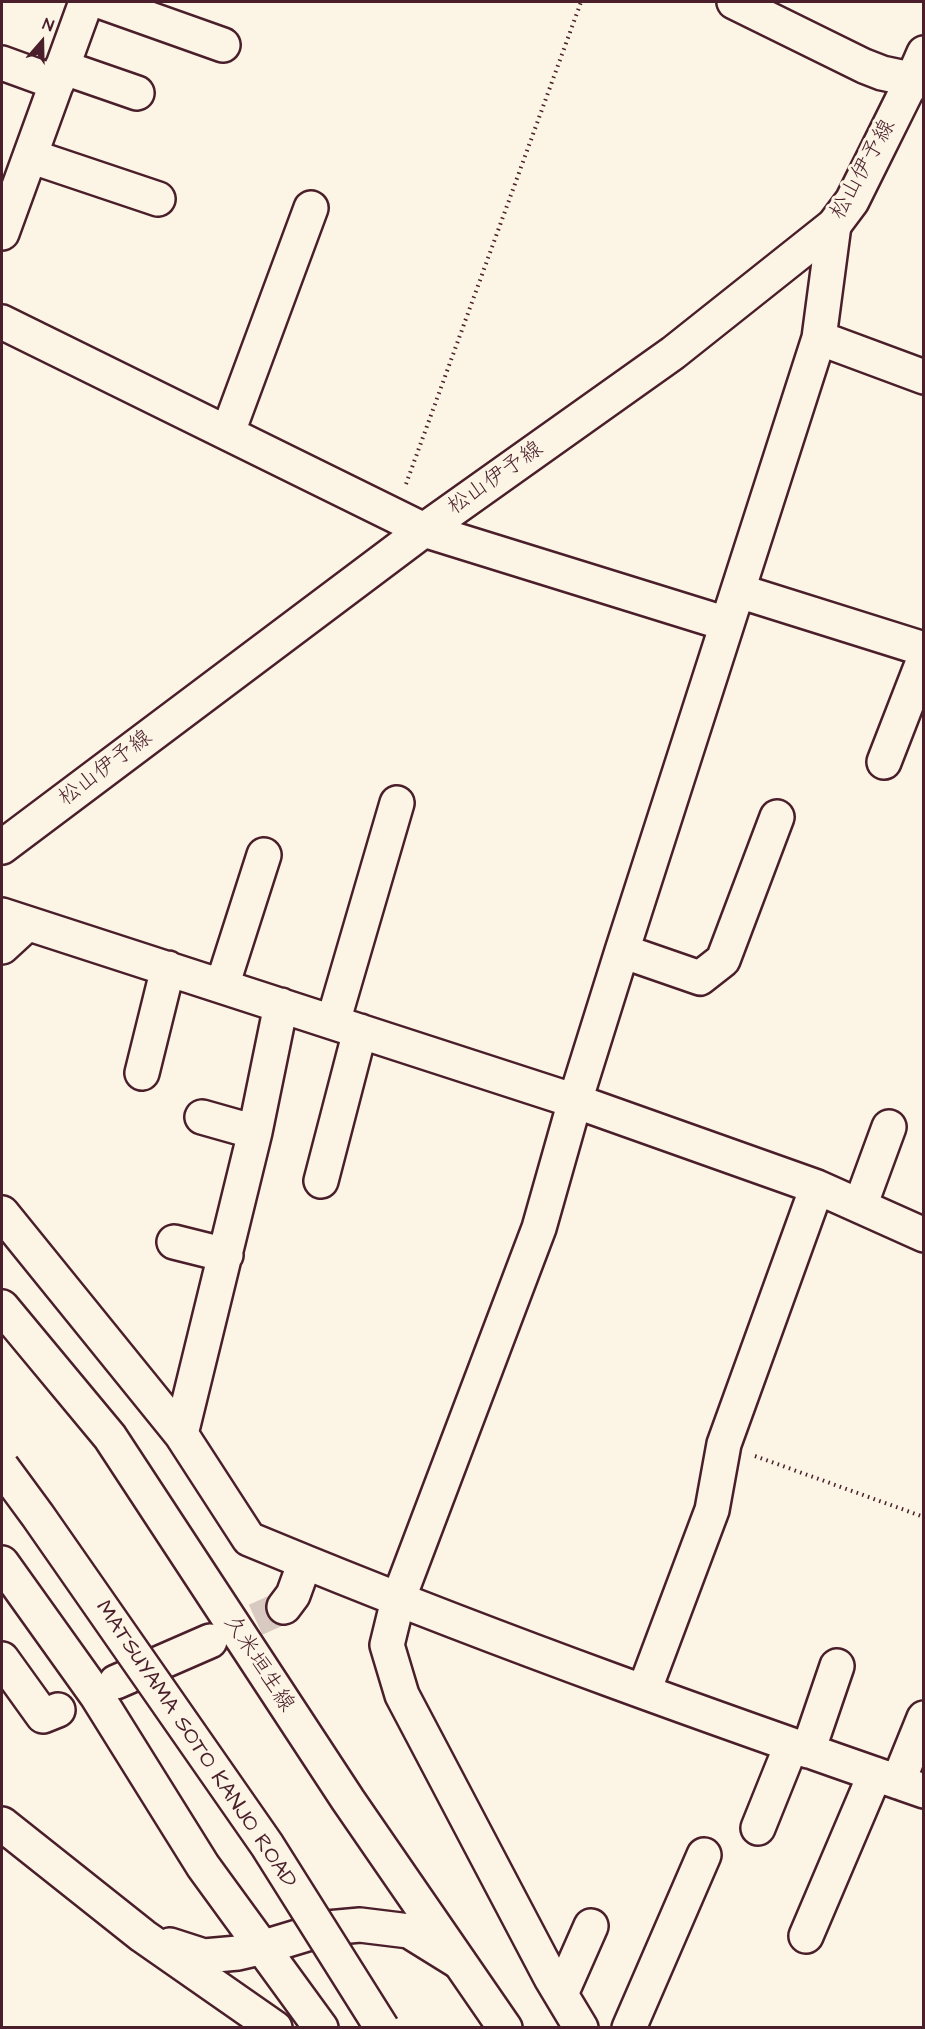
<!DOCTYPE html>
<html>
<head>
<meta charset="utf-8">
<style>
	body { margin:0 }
	#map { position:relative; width:925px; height:2029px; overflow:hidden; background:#fcf5e5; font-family:"Architects Daughter",sans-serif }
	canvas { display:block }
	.frame { position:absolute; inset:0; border:3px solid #4a1f2b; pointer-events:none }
	.north { position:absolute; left:12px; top:12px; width:60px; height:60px; -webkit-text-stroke:4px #fcf5e5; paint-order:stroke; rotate:20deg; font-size:16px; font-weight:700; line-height:24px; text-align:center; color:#4a1f2b }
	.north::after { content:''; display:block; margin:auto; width:21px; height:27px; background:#4a1f2b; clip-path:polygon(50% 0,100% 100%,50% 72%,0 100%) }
</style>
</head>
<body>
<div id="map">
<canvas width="925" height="2029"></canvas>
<div class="frame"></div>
<div class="north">N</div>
</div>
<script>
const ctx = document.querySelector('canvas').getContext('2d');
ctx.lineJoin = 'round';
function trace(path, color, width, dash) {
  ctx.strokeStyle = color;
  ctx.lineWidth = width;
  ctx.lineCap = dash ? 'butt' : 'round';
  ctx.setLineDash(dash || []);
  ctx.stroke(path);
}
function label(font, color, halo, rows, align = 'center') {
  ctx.font = font + ' "Architects Daughter","Klee One",sans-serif';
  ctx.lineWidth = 6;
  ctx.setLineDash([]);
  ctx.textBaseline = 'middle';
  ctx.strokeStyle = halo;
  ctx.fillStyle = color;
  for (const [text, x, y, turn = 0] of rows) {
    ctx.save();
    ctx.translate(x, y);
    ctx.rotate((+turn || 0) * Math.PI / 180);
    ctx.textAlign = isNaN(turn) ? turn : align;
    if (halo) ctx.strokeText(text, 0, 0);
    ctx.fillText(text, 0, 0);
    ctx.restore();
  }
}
const streetTunnel = new Path2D(`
	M211,1640L284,1607`);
const path = new Path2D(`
	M406,484L581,2
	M755,1456L924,1517`);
const street = new Path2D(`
	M102,2L223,45
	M734,2L864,66L882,73L924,82
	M2,63L57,83
	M62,67L137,93
	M30,156L158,199
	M2,233L86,2
	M2,322L424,530L727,624
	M819,338L924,377
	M228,432L311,208
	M739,591L924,649
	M884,762L924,659
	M2,915L575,1101L817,1187L924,1235
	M2,947L27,924
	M622,951L700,978L723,960L777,817
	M222,986L264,855
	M281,1005L255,1132L181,1434L249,1539L305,1562
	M333,1022L397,803
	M142,1073L168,968
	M202,1117L255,1132
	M321,1181L360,1031
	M860,1206L889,1127
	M2,1213L181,1434
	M174,1242L226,1255
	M284,1607L293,1595L305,1562C509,1645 716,1719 924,1791
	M2,1659L43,1716L58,1710
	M116,1682L210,1641
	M644,1691L712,1510L724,1444L817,1187
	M808,1751L837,1666
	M898,1782L924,1718
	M2,1824L143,1936L275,2028
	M758,1828L791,1746
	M806,1936L875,1774
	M170,1945L204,1956L238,1953L264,1947L327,1928L360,1925L409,1931L459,1962
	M561,1994L591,1926
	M581,2028L551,1978L402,1695L387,1645L398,1600L539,1228L575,1101L622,951L819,338L834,225
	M629,2028L704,1855`);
const secondary = new Path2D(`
	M2,1307L110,1437L348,1800L505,2028
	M2,1563L97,1696L203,1866L321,2028`);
const primary = new Path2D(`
	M2,847L424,530L673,353L834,225L852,201L913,78L924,53`);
const highwayBridge = new Path2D(`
	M2,1467L38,1516L267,1845L382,2028`);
const streetNames = [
	["松山伊予線",864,170,-61],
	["松山伊予線",496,479,-35],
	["松山伊予線",106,769,-37],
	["久米垣生線",258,1664,57],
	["MATSUYAMA SOTO KANJO ROAD",195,1745,56]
];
trace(streetTunnel, '#d8cac0', 33, [33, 16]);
trace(street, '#4a1f2b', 38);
trace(secondary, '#4a1f2b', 38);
trace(primary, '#4a1f2b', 38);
trace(path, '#4a1f2b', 4, [1.5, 4.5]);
trace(street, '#fcf5e5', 33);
trace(secondary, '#fcf5e5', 33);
trace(primary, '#fcf5e5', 33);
trace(highwayBridge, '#4a1f2b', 38, []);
trace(highwayBridge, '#fcf5e5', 33);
label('22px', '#4a1f2b', '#fcf5e5', streetNames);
</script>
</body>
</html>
